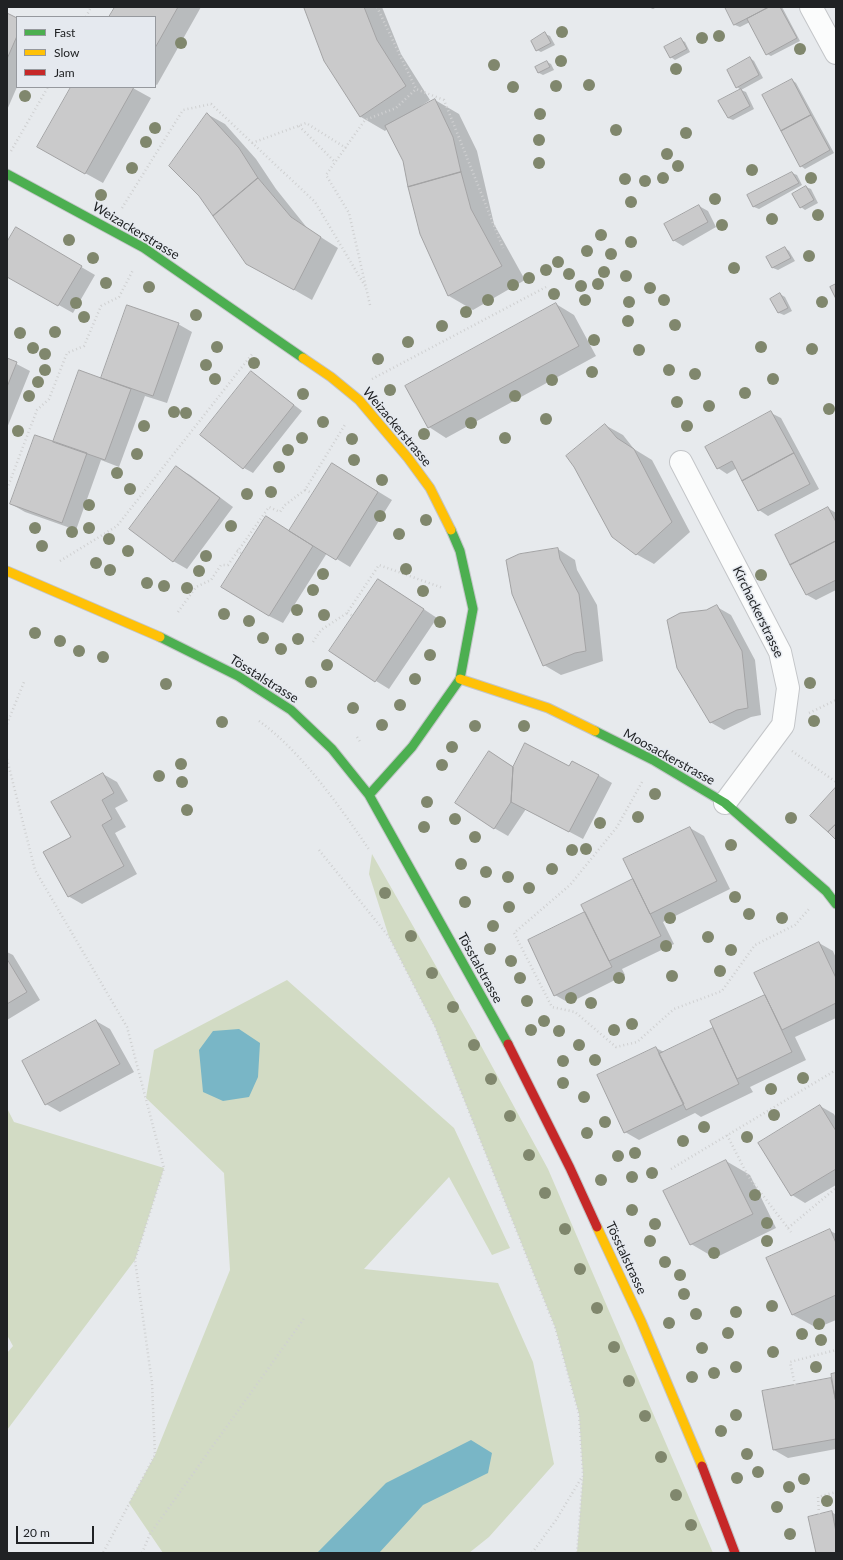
<!DOCTYPE html>
<html>
<head>
<meta charset="utf-8">
<style>
	body { margin:0 }
	#map { position:relative; width:843px; height:1560px; overflow:hidden; background:#e7eaed; font-family:Lato,sans-serif }
	canvas { display:block }
	.frame { position:absolute; inset:0; border:8px solid #202224; pointer-events:none }
	.legend { position:absolute; left:16px; top:16px; width:140px; height:72px; box-sizing:border-box; background:#e5e9ef; border:1px solid #96999e; margin:0; padding:5px 7px; list-style:none; font-size:12px; color:#202224 }
	.legend li { display:flex; align-items:center; gap:8px; height:20px }
	.legend b { width:20px; border:1px solid #96999e }
	.scale { position:absolute; left:16px; top:1526px; width:78px; height:18px; box-sizing:border-box; border:2px solid #202224; border-top:0; padding-left:5px; font-size:12px; line-height:14px; white-space:nowrap; color:#202224; -webkit-text-stroke:3px #e5e9ef; paint-order:stroke }
</style>
</head>
<body>
<div id="map">
<canvas width="843" height="1560"></canvas>
<div class="frame"></div>
<ul class="legend">
<li><b style="height:5px;background:#4caf50"></b>Fast</li>
<li><b style="height:5px;background:#ffc107"></b>Slow</li>
<li><b style="height:5px;background:#c62828"></b>Jam</li>
</ul>
<div class="scale">20 m</div>
</div>
<script>
const ctx = document.querySelector('canvas').getContext('2d');
ctx.lineJoin = 'round';
function fillPath(path, color) {
  ctx.fillStyle = color;
  ctx.fill(path, 'evenodd');
}
function trace(path, color, width, dash) {
  ctx.strokeStyle = color;
  ctx.lineWidth = width;
  ctx.lineCap = dash ? 'butt' : 'round';
  ctx.setLineDash(dash || []);
  ctx.stroke(path);
}
function label(font, color, halo, rows, align = 'center') {
  ctx.font = font + ' Lato,sans-serif';
  ctx.lineWidth = 3;
  ctx.setLineDash([]);
  ctx.textBaseline = 'middle';
  ctx.strokeStyle = halo;
  ctx.fillStyle = color;
  for (const [text, x, y, turn = 0] of rows) {
    ctx.save();
    ctx.translate(x, y);
    ctx.rotate((+turn || 0) * Math.PI / 180);
    ctx.textAlign = isNaN(turn) ? turn : align;
    if (halo) ctx.strokeText(text, 0, 0);
    ctx.fillText(text, 0, 0);
    ctx.restore();
  }
}
const green = new Path2D(`
	M372,854L474,1033L548,1169L713,1553H577L583,1475L579,1414L555,1327L435,1027L389,937L369,874Z
	M287,980L454,1128L510,1248L492,1255L449,1177L364,1269L498,1283L533,1362L554,1464L489,1537L469,1553H163L129,1503L155,1455L230,1270L224,1173L146,1098L154,1050Z
	M7,1108L14,1122L164,1168L135,1260L7,1430V1353L13,1346L7,1335Z`);
const water = new Path2D(`
	M239,1029L260,1043L258,1077L249,1097L223,1101L203,1092L199,1050L213,1031Z
	M471,1440L492,1453L488,1473L423,1505L379,1553H317L386,1483Z`);
const shadow = new Path2D(`
	M116,7H201L157,85L155,84V17H110Z
	M306,7H382L401,54L430,100L421,106L422,107L435,100L459,114L477,151L494,224L525,280L473,310L449,296L421,234L404,161L388,128L385,131L361,117L325,61Z
	M648,7H657L653,9Z
	M726,7H782L800,41L771,56L767,54L750,22L740,27L735,25Z
	M7,15L17,19V87L7,110Z
	M545,34L550,36L555,45L541,52L537,50Z
	M681,40L685,42L690,52L675,60L671,57Z
	M750,58L754,61L763,78L741,90L737,87Z
	M547,62L551,64L554,70L543,75L539,73L536,67Z
	M792,80L796,83L834,153L805,169L801,166Z
	M72,87H131L151,98L103,183L38,147Z
	M741,90L746,92L754,109L733,120L728,118Z
	M207,114L225,124L256,159L276,189L308,229L338,248L312,300L247,263Z
	M792,173L797,175L802,185L759,209L754,207L749,196Z
	M806,187L811,189L818,203L805,210L801,207Z
	M699,206L708,211L716,227L683,246L673,240Z
	M16,229L95,275L73,313L7,276V244Z
	M785,248L789,251L795,261L778,270L773,268L768,257Z
	M780,294L785,297L792,311L784,315L779,313L772,299Z
	M556,304L574,315L596,356L446,438L429,427Z
	M128,306L178,324L192,332L167,403L145,396L119,467L101,460L76,530L25,512L11,504L102,379Z
	M7,359L30,371L7,428Z
	M251,372L302,411L253,473L244,468Z
	M771,413L781,418L819,489L768,516L759,510L737,468L727,474L718,468Z
	M605,425L623,435L634,449L652,460L690,532L654,564L636,554Z
	M176,467L190,475L233,507L187,569L173,561Z
	M346,472L392,500L350,567L327,553L283,623L269,616L289,532Z
	M828,508L836,513V590L816,600L807,595L776,536Z
	M558,549L575,560L577,570L597,605L603,661L561,675L544,665Z
	M392,588L437,618L389,689L376,681Z
	M717,607L731,615L755,660L761,715L751,717L724,730L710,722L706,611Z
	M489,752L514,767H570L598,775L612,783L583,839L526,809L508,836L494,828Z
	M103,774L117,782L128,801L115,808L126,827L115,833L137,874L82,904L68,896L72,837Z
	M690,828L704,836L730,889L663,922L674,944L622,969L625,975L569,1003L555,995L587,913L634,880Z
	M819,943L833,951L836,958V1018L795,1037L806,1060L750,1087L753,1092L701,1117L695,1113L639,1140L625,1132L656,1048L664,1052L714,1029L766,995Z
	M7,952L13,955L40,1000L7,1020Z
	M96,1021L110,1029L134,1072L60,1112L46,1104Z
	M820,1106L834,1114L836,1118V1185L805,1203L792,1195Z
	M726,1161L750,1175L776,1228L715,1258L691,1244Z
	M829,1230L836,1234V1320L817,1328L793,1315Z
	M836,1374V1449L788,1458L774,1450L763,1392L832,1379Z
	M832,1512L836,1515V1553H817Z`);
const building = new Path2D(`
	M115,7H178L155,48V17H109Z
	M307,7H364L377,40L406,86L360,117L324,61L304,8Z
	M725,7H769L734,25Z
	M769,7H780L797,38L766,55L747,19Z
	M7,13L17,18V36L7,59Z
	M545,32L551,43L536,51L531,41Z
	M681,38L687,49L670,58L664,47Z
	M750,57L759,75L736,88L727,70Z
	M547,61L550,67L538,73L535,67Z
	M792,79L811,115L781,131L762,95Z
	M71,87H134L85,174L37,147Z
	M741,89L750,106L728,118L718,101Z
	M435,99L453,137L461,172L408,187L403,161L385,126Z
	M207,113L239,148L258,178L213,216L199,196L169,166Z
	M811,115L830,150L800,167L781,131Z
	M461,172L471,209L502,266L448,296L420,234L408,187Z
	M792,172L799,183L753,207L747,195Z
	M258,178L291,217L321,237L294,290L246,264L213,216Z
	M806,186L814,200L800,208L792,194Z
	M699,205L708,222L673,241L664,224Z
	M16,227L82,266L58,306L7,277V242Z
	M785,247L791,258L772,268L766,257Z
	M836,284V299L830,287Z
	M780,293L788,308L778,313L770,299Z
	M556,303L579,346L428,428L405,386Z
	M127,305L179,323L153,396L101,378Z
	M7,358L17,362L7,387Z
	M79,370L131,389L105,460L53,442Z
	M251,371L294,405L243,469L200,435Z
	M771,411L794,453L742,481L732,461L717,469L705,447Z
	M605,424L617,438L634,449L672,522L636,555L612,537L574,467L566,456Z
	M35,435L87,453L62,523L10,504Z
	M794,453L810,484L758,511L742,481Z
	M332,463L378,492L336,560L289,531Z
	M176,466L220,498L173,562L129,529Z
	M828,507L836,522V541L790,565L775,535Z
	M266,516L313,546L269,616L221,587Z
	M836,541V580L806,595L790,565Z
	M558,548L560,559L579,594L586,651L575,653L543,666L512,594L506,560L519,554Z
	M378,579L424,609L375,682L329,651Z
	M717,605L742,651L748,708L737,710L710,723L677,668L667,620L680,613L706,610Z
	M525,743L569,766L572,761L599,775L569,832L511,802L513,767Z
	M489,751L513,767L511,802L494,829L455,803Z
	M103,773L114,793L102,800L112,819L102,825L124,866L68,897L43,852L71,837L51,802Z
	M836,787V824L828,832L810,816Z
	M836,824V840L828,832Z
	M690,827L717,881L650,914L623,859Z
	M633,879L661,936L609,961L581,905Z
	M585,912L612,967L554,996L528,940Z
	M819,942L836,978V1003L782,1030L754,973Z
	M7,959L27,992L7,1004Z
	M765,995L792,1052L737,1079L710,1021Z
	M96,1020L120,1064L45,1105L22,1061Z
	M713,1028L739,1084L686,1110L659,1054Z
	M656,1047L684,1104L624,1133L597,1075Z
	M820,1105L836,1131V1169L791,1196L758,1143Z
	M726,1160L753,1214L690,1245L663,1191Z
	M830,1229L836,1243V1295L792,1315L766,1258Z
	M836,1373V1403L831,1374Z
	M831,1378L836,1403V1439L773,1450L762,1391Z
	M832,1511L836,1532V1553H816L808,1517Z`);
const path = new Path2D(`
	M377,7L416,89L444,100L503,248
	M86,17L91,7
	M299,126L335,162
	M252,143L306,123L346,148
	M11,151L48,87
	M122,208L183,110L211,104L315,202L365,286
	M370,305L349,213L326,175L365,120L396,108L416,89
	M372,379L546,287
	M7,489L37,410L49,399L67,353L84,346L101,306L119,297L133,270
	M305,490L312,493
	M237,550L242,554
	M60,561L117,526L253,353
	M178,612L196,587L211,580L221,565H228L269,507L280,512L285,505L305,490L346,423
	M347,613L353,616
	M313,642L321,630L347,613L379,565L443,588
	M809,713L836,700
	M259,721C301,751 341,808 370,851
	M7,724L24,682
	M357,737L361,743
	M792,751L836,782
	M7,759L35,870L127,1027L164,1168L135,1260L152,1383L155,1455L103,1553
	M642,782L617,827L570,885L514,933L552,1007L575,1012L616,1047L637,1042L674,1009L722,991L755,945L795,925L809,909
	M319,850L389,937L435,1026L555,1327L579,1414L583,1475L577,1553
	M727,1135L748,1176L791,1232
	M671,1169L836,1070
	M788,1228L836,1188
	M795,1385L790,1362L836,1350
	M819,1514L818,1497L836,1492
	M142,1553L150,1534L305,1317
	M532,1553L556,1520L582,1477`);
const street = new Path2D(`
	M811,7L836,53
	M681,462L780,652L788,688L783,725L725,803`);
const fast = new Path2D(`
	M7,174L144,248L303,358
	M160,637L238,676L291,710L332,749L369,795L508,1044
	M595,731L653,760L725,803L826,891L836,904
	M369,795L412,747L460,679L473,609L460,551L451,530`);
const slow = new Path2D(`
	M303,358L331,377L359,400L408,458L430,488L451,530
	M7,571L160,637
	M460,679L548,708L595,731
	M597,1227L641,1321L702,1466`);
const jam = new Path2D(`
	M508,1044L570,1168L597,1227
	M702,1466L735,1553`);
const trees = [
	[562,32],
	[719,36],
	[702,38],
	[181,43],
	[800,49],
	[561,61],
	[494,65],
	[676,69],
	[589,85],
	[556,86],
	[513,87],
	[25,96],
	[540,114],
	[155,128],
	[616,130],
	[686,133],
	[539,140],
	[146,142],
	[667,154],
	[539,163],
	[678,166],
	[132,168],
	[752,170],
	[663,178],
	[811,178],
	[625,179],
	[645,181],
	[101,195],
	[715,199],
	[631,202],
	[818,215],
	[772,219],
	[722,225],
	[601,235],
	[69,240],
	[631,242],
	[587,251],
	[611,254],
	[809,256],
	[93,258],
	[558,262],
	[734,268],
	[546,270],
	[604,272],
	[569,274],
	[626,276],
	[529,278],
	[106,283],
	[598,284],
	[513,285],
	[581,286],
	[149,287],
	[650,288],
	[554,294],
	[488,300],
	[585,300],
	[664,300],
	[629,302],
	[822,302],
	[76,303],
	[466,312],
	[196,315],
	[84,317],
	[628,321],
	[675,325],
	[442,326],
	[55,332],
	[20,333],
	[594,340],
	[408,342],
	[217,347],
	[761,347],
	[33,348],
	[812,349],
	[639,350],
	[45,354],
	[378,359],
	[254,363],
	[206,365],
	[45,370],
	[669,370],
	[592,372],
	[695,374],
	[215,379],
	[773,379],
	[552,380],
	[38,382],
	[390,390],
	[745,393],
	[303,394],
	[29,396],
	[515,396],
	[677,402],
	[709,406],
	[829,409],
	[174,412],
	[186,413],
	[546,419],
	[323,422],
	[471,423],
	[144,426],
	[687,426],
	[18,431],
	[424,434],
	[302,438],
	[505,438],
	[352,439],
	[288,450],
	[137,454],
	[354,460],
	[279,467],
	[117,473],
	[382,480],
	[130,489],
	[271,492],
	[247,494],
	[89,505],
	[380,516],
	[426,520],
	[231,526],
	[35,528],
	[89,528],
	[72,532],
	[399,534],
	[109,539],
	[42,546],
	[128,551],
	[206,556],
	[96,563],
	[406,569],
	[110,570],
	[199,571],
	[323,574],
	[761,575],
	[147,583],
	[164,586],
	[187,588],
	[313,590],
	[423,591],
	[297,610],
	[224,614],
	[324,615],
	[249,621],
	[440,622],
	[35,633],
	[263,638],
	[298,639],
	[60,641],
	[281,649],
	[79,651],
	[430,655],
	[103,657],
	[327,665],
	[415,679],
	[311,682],
	[810,683],
	[166,684],
	[400,705],
	[353,708],
	[814,721],
	[222,722],
	[382,725],
	[475,726],
	[524,726],
	[452,747],
	[181,764],
	[442,765],
	[159,776],
	[182,782],
	[655,794],
	[427,802],
	[187,810],
	[638,817],
	[791,818],
	[455,819],
	[600,823],
	[424,827],
	[475,837],
	[731,845],
	[586,849],
	[572,850],
	[461,864],
	[552,869],
	[486,872],
	[508,877],
	[529,888],
	[385,893],
	[735,897],
	[465,902],
	[509,907],
	[749,914],
	[670,918],
	[782,918],
	[493,926],
	[411,936],
	[708,937],
	[666,946],
	[490,949],
	[731,950],
	[511,961],
	[720,971],
	[432,973],
	[672,976],
	[520,978],
	[619,978],
	[571,998],
	[527,1001],
	[591,1003],
	[453,1007],
	[544,1021],
	[632,1024],
	[531,1030],
	[614,1030],
	[559,1031],
	[474,1045],
	[579,1045],
	[595,1060],
	[563,1061],
	[803,1078],
	[491,1079],
	[563,1083],
	[771,1089],
	[584,1097],
	[774,1115],
	[510,1116],
	[605,1122],
	[704,1127],
	[587,1133],
	[747,1137],
	[683,1141],
	[635,1153],
	[529,1155],
	[618,1156],
	[652,1173],
	[632,1177],
	[601,1180],
	[545,1193],
	[755,1195],
	[632,1210],
	[767,1223],
	[655,1224],
	[565,1229],
	[650,1241],
	[767,1241],
	[714,1253],
	[665,1262],
	[580,1269],
	[680,1275],
	[684,1294],
	[772,1306],
	[597,1308],
	[736,1312],
	[696,1314],
	[669,1323],
	[819,1324],
	[728,1333],
	[802,1334],
	[821,1340],
	[614,1347],
	[702,1348],
	[773,1352],
	[736,1367],
	[816,1367],
	[714,1373],
	[692,1377],
	[629,1381],
	[736,1415],
	[645,1416],
	[721,1431],
	[747,1454],
	[661,1457],
	[758,1472],
	[737,1478],
	[804,1479],
	[789,1487],
	[676,1495],
	[827,1501],
	[777,1507],
	[691,1525],
	[790,1534]
];
const streetNames = [
	["Weizackerstrasse",136,231,31],
	["Weizackerstrasse",397,427,50],
	["Kirchackerstrasse",758,612,64],
	["Tösstalstrasse",264,679,32],
	["Moosackerstrasse",669,757,29],
	["Tösstalstrasse",480,968,61],
	["Tösstalstrasse",626,1258,65]
];
fillPath(green, '#d2dbc4');
fillPath(water, '#79b6c6');
fillPath(shadow, '#0003');
fillPath(building, '#cacacb');
trace(building, '#a3a3a4', 1);
trace(street, '#c3c5c8', 24);
trace(fast, '#c3c5c8', 11);
trace(slow, '#c3c5c8', 11);
trace(jam, '#c3c5c8', 11);
trace(path, '#cfd0d1', 2.5, [1, 3]);
trace(street, '#fbfcfc', 22);
trace(fast, '#4caf50', 9);
trace(slow, '#ffc107', 9);
trace(jam, '#c62828', 9);
ctx.fillStyle = '#80876d';
for (const [x, y] of trees) {
  ctx.beginPath();
  ctx.arc(x, y, 6, 0, 2 * Math.PI);
  ctx.fill();
}
label('13px', '#202224', '#e5e9ef', streetNames);
</script>
</body>
</html>
